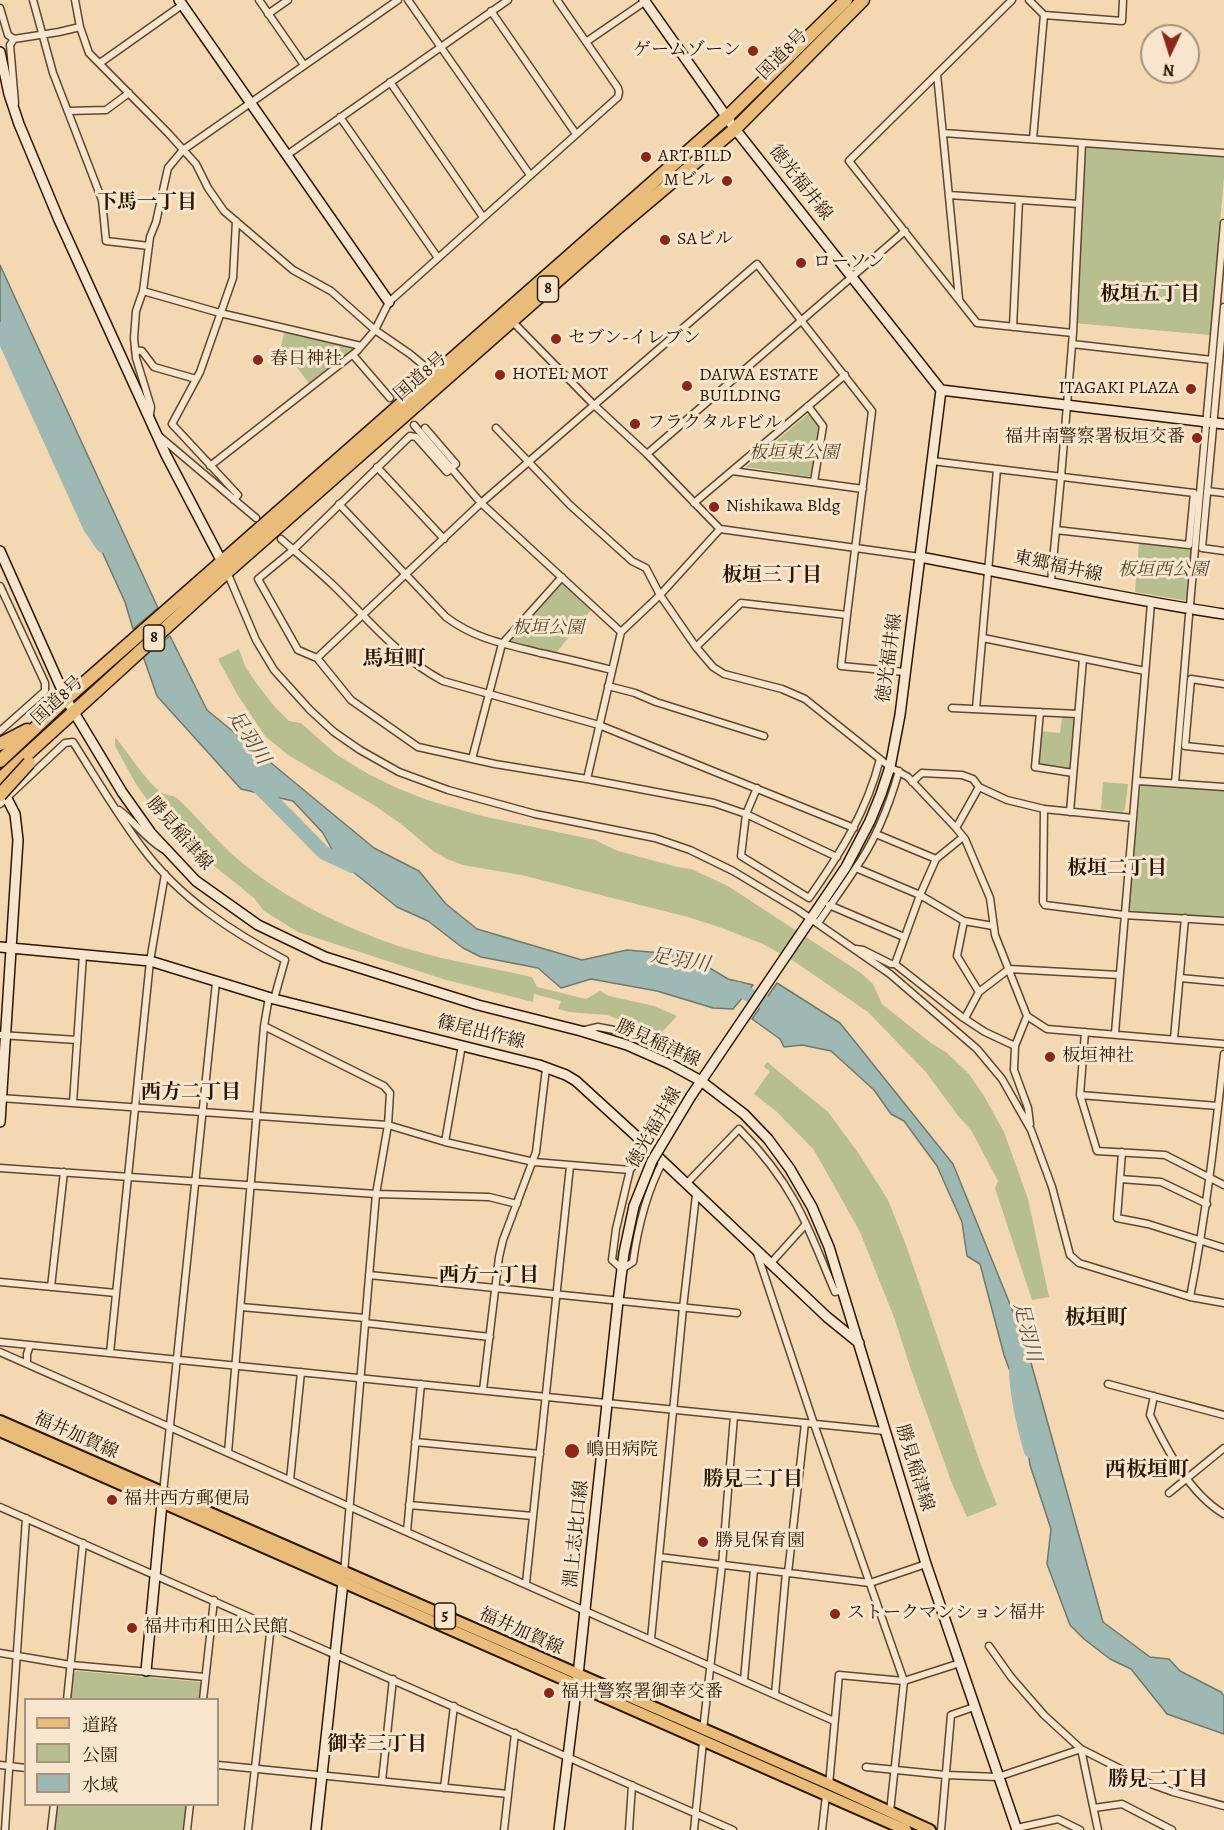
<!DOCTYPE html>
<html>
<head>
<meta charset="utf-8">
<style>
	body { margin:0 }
	#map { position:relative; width:1224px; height:1830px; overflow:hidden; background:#f3d8b2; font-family:Alegreya,"Noto Serif JP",serif }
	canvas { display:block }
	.legend { position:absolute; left:24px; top:1698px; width:195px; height:108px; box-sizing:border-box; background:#f7e6cd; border:2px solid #a6937b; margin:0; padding:8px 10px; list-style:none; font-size:18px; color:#2d1700 }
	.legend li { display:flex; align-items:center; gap:12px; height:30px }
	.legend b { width:30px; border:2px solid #a6937b }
	.north { position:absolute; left:1140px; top:24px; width:60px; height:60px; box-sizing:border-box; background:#f7e6cd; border:2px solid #a6937b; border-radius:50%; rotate:184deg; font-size:16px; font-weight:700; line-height:24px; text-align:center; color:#2d1700 }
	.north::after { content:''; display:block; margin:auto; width:21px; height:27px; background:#8f2418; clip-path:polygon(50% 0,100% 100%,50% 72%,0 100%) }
</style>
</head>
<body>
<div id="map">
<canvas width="1224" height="1830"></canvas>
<ul class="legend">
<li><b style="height:8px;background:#eabc79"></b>道路</li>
<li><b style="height:16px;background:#b8bf8f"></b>公園</li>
<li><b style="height:16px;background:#9eb8b4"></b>水域</li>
</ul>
<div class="north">N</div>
</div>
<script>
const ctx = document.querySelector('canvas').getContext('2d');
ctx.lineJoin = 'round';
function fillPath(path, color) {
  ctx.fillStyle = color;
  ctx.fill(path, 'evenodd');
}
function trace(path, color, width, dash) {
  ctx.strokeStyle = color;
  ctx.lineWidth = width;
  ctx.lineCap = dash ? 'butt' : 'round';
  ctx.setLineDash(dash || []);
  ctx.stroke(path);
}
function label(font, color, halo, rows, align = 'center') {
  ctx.font = font + ' Alegreya,"Noto Serif JP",serif';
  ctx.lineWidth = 6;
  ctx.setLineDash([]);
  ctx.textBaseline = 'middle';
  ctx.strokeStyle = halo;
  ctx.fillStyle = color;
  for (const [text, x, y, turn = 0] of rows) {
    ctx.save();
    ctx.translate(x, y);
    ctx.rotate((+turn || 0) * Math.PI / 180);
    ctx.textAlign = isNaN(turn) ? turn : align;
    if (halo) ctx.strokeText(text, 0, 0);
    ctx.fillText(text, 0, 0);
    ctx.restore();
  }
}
const green = new Path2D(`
	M1082,143L1224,153V178L1210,335L1073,323Z
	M285,329L356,347L310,385L281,346Z
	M809,413L819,426L812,477L746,467Z
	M1139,543L1192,550L1188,601L1135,592Z
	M562,582L591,610L556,653L507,641Z
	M239,649L245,666L257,684L274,706L289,721L301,723L337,755L370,775L397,788L427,800L482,816L595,840L618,851L677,867L691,869L728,886L861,973L873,984L882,1004L931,1043L947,1053L969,1074L984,1096L1004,1132L1028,1199L1049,1297L1032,1300L995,1188L998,1181L971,1130L959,1117L925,1071L868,1012L795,962L763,944L722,928L688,917L521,875L463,865L447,859L433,851L400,823L372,804L288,755L265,736L237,694L218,659Z
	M1062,716L1075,717L1070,770L1038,764L1041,731L1060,733Z
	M116,738C130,755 142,776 159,791C165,796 174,794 179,800C198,818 214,838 233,855C277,894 332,922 387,942C433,959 484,966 532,977L537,987L586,999L600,991L609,996L654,1006L677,1016L660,1034L607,1015L569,1012L558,1009L561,1001L534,994L533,1002L443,979L298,932L264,911L254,898L207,860L186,847L174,832L169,831L136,784L115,746V739Z
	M1103,782L1128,784L1125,809L1122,812L1101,809Z
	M1141,783L1224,790V920L1128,911Z
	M767,1062L828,1112L859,1154L888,1200L906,1245L981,1465L997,1505L967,1517L951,1481L910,1367L895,1320L860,1232L814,1150L777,1112L754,1094L770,1071L764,1067Z
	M77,1671L201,1682L199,1699H70L73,1674Z
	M58,1805V1804L186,1805L183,1830H55Z`);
const water = new Path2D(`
	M0,265L158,608L133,629L125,602L0,328Z
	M170,636L207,710L374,848L419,871L446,904L477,929L582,960L627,950L674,954L703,964L728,979L753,985L733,1009L713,1008L657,991L591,979L561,988L538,968L481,957L463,948L428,921L397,907L337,859L323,833L293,801L241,789L157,696L143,656Z
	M777,983L840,1023L953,1164L1025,1341L1103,1622L1150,1657L1169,1659L1180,1671L1221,1692L1224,1696V1734L1167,1714L1131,1669L1110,1659L1084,1639L1070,1625L1047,1564L1051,1529L1030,1465L1021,1401L1004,1355L980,1264L967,1256L962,1222L937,1166L904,1121L891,1114L874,1090L831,1051L802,1045L784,1047L780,1039L752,1019Z`);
const river = new Path2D(`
	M0,329L90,527L103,546
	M254,782L324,853L352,866
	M728,988L738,989L779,1010
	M1016,1370C1017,1398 1023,1424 1031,1451`);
const street = new Path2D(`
	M33,0L53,73L102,200L106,241L149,246
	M75,0L80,27L89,53L168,133L196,164L208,188L224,211L293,270L331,291L375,330L410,354L434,374
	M259,0L304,65
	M408,0L530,175
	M1012,0L849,161L977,323L1073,333
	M1029,0L1044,15L1033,139
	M0,8L8,35L14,39
	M491,11L576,134
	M268,14L288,0
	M1044,15L1122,21L1123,0
	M586,42L647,0
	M100,63L182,5
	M937,74L959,299
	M390,82L483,217
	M15,103L10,45L14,39L59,32L80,27
	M68,111L106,110L129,93
	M340,117L438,258
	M943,133L1224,153
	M287,155L508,0
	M949,195L1079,204
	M143,291L220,313L361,346
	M1224,307L1202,548L1224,551
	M512,321L593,404L647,454L720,529L920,557
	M1013,327L1019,200
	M1072,344L1212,360
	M135,350L142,351L154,367L196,379
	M353,355L390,398
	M808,406L823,426L814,482
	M150,415L151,407L136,358L134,338L136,311L143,291L150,237L156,222L168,168L183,150L398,0
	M414,425L481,503L621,632
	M496,428L570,505L632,561L646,568L660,595L696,647L713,667L724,674L782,689L805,699L890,767L908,777L956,828L965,839L990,898L995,935L1027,1016L1047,1029L1224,1044
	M159,436L256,518
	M647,454L905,231
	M932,461L1194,493L1189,545L1056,530
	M210,466L357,351L375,330L389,302L618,97L619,92L618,88L557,0
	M377,467L444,539
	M732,471L863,489
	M1207,491L1224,493
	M234,500L238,495L172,424L200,372L233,278L236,221
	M694,503L845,375
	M339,504L446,617C475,639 505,644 540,653C564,658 588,664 612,670
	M281,539C298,554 316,569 333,585C369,620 398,657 443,681L599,725L854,828
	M227,572L256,640L274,670L310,710L334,732L360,750L399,772L448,790L535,814L655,838L690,850L733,871L798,910L890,974L977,1049L1002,1079L1031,1130L1052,1187L1070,1255L1079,1263L1190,1297L1224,1303
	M1051,582L1061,477L1073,333L1082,143
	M0,586L45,683V691L0,731
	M1190,605L1224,223
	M847,615L841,666L905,672
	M983,638L1145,671
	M696,647L741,603L847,615L872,411L757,264L481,503L317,658L351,700L418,747L495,764L587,779L714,803L746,814L837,857
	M317,658L298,650L258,579L293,550L410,436L416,437L447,472L456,464L425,428
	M1224,684L1191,679L1185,746L1224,750
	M608,686L635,693L656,702L764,736
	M952,708L1078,714
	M976,709L997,469
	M1040,712L1035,767L1073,773
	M472,759L502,644L562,577
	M587,779L621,632L660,595L720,529
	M1139,781L1224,787
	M912,782L922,773L962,775L973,779L979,787
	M1175,783L1189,615
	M757,788L746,814L741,856L809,898C840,854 867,811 880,759
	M0,804L65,743L73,742C96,778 118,816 144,850C180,898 232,932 285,960L274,999
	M1044,809L1043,902L1045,905L1124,915L1224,921
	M119,810C135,822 146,839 163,849
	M1070,812L1083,659
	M956,828L979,787L1007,800L1044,809L1133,818
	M876,834L936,859
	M856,868L920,895L964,921L993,926
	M829,905L904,937
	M964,921L957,956L979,992
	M818,923C830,905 843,888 855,869C876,840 889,806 899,771
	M856,949L863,950L891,964H895L962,1017L985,1032L1015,1046
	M895,964L920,895L936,859L963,837
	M1180,978L1224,982
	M1027,1016L1015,1046L1014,1070L1028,1108L1030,1124
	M965,1018L979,992L1009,969L1119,975
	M264,1026L384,1086L390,1093L388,1125L376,1194L344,1573
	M581,1031L598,1027L657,1038
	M1085,1032L1080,1095L1097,1151L1165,1155L1224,1185
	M1115,1033L1151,603
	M0,1035L77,1040
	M1174,1039L1185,918
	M1080,1095L1218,1106
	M0,1098L388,1125L445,1142L534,1162L630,1170
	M73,1103L83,955
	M445,1142L462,1045
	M648,1147L630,1170L616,1229L612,1260L622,1269L633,1262C638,1226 646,1193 663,1161
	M1122,1152L1117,1218L1148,1224L1224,1248
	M0,1168L376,1194L489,1197L517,1204
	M1120,1179L1161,1182L1207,1204
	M686,1184L739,1129C761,1151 780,1175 795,1202C811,1231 822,1262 835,1292L842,1290
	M757,1253L814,1424L904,1681L890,1812
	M770,1264L806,1224
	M369,1275L737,1313
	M0,1282L116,1293
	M51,1287L64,1172
	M1190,1297C1206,1216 1215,1136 1224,1054
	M241,1307L365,1318
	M365,1323L490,1337
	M0,1342L885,1431
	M0,1352L834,1721
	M110,1353L150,961L165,874
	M27,1364V1354L30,1345
	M1108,1384L1224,1415
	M483,1390L499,1257L503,1240L536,1152L546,1068
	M1154,1396L1150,1415C1167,1450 1190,1494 1224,1514
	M415,1442L540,1454
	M228,1453L264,1026L269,997
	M290,1480L301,1372
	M163,1493L216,982
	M1169,1493L1224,1448
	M409,1505L533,1516
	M0,1507L733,1830
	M407,1531L421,1384
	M659,1557L870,1583L926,1564
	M788,1573L805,1423
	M526,1583L570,1166
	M651,1639L683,1308L696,1195
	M989,1646L1011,1677L1044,1715L1081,1749L1148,1783L1173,1792L1224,1806
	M0,1653L71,1665L205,1677
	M744,1680L754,1569
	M775,1694L786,1572
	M67,1700L83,1543
	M203,1700L214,1600
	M703,1730L722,1565L734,1416
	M1081,1749L1098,1830
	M0,1765L26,1768
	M218,1765L508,1794
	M866,1767L946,1775L998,1777L1081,1749
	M382,1781L393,1679
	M829,1785L839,1675L904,1681L960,1663
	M444,1788L454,1706
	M1094,1808L1122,1804L1172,1830
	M1017,1828L1058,1819L1080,1830
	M5,1830L26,1518
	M51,1830L54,1804
	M187,1830L190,1804
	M248,1830L271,1625
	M504,1830L515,1733
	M629,1830L632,1785
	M694,1830L703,1742
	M822,1830L826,1795
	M941,1830L951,1715L974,1707`);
const secondary = new Path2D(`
	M179,0L389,302
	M644,0L735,129L941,390L900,715L890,767L881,794L870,821L846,867L691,1096
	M0,52L9,94L19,124L59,220L166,455L222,562
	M941,390L1224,424
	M0,551L66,699L122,792L151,833L196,881L258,925L325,957L478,1005L581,1031L627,1045L670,1064L701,1081L744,1114L768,1139L790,1169L812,1207L829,1247L926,1564L1017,1830
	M920,557C1022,576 1122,599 1224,614
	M0,785L15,814L18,840L0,1122
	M0,947L150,961L274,999L539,1065L566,1075L576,1081L634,1134L827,1317L859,1343
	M146,1671L162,1503
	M316,1830L343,1582
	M559,1830L578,1675L618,1301L624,1253L634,1206`);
const primary = new Path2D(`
	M0,1421L829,1784L930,1830
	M0,1431L906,1830`);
const highway = new Path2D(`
	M0,744L27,730
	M0,761L66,699L727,117L846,0
	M0,779L227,572L615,230L735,129L863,0`);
const secondaryBridge = new Path2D(`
	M634,1206L652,1161L691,1096`);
const highwayBridge = new Path2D(`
	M0,795L29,763`);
const markers = [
	[753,51,6,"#8f2418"],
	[646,157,6,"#8f2418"],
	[727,181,6,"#8f2418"],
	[665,240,6,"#8f2418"],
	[801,263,6,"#8f2418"],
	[556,339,6,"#8f2418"],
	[258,360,6,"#8f2418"],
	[500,375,6,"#8f2418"],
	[687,386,6,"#8f2418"],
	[1191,389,6,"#8f2418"],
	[635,424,6,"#8f2418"],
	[1197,438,6,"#8f2418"],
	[714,507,6,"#8f2418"],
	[1050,1057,6,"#8f2418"],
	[572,1451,8,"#8f2418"],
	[112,1500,6,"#8f2418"],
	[703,1542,6,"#8f2418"],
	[835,1614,6,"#8f2418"],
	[132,1628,6,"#8f2418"],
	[549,1693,6,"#8f2418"]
];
const shields = [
	[548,289,21],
	[154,638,21],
	[445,1616,21]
];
const shieldNames = [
	["8",548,289],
	["8",154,638],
	["5",445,1616]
];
const poiNames = [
	["ゲームゾーン",741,51,"right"],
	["ART BILD",658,157],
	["Mビル",715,181,"right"],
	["SAビル",677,240],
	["ローソン",813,263],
	["セブン-イレブン",568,339],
	["春日神社",270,360],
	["HOTEL MOT",512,375],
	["DAIWA ESTATE",699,376],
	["BUILDING",699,397],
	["ITAGAKI PLAZA",1179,389,"right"],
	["フラクタルFビル",647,424],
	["福井南警察署板垣交番",1185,438,"right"],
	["Nishikawa Bldg",726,507],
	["板垣神社",1062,1057],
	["嶋田病院",586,1451],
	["福井西方郵便局",124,1500],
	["勝見保育園",715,1542],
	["ストークマンション福井",847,1614],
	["福井市和田公民館",144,1628],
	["福井警察署御幸交番",561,1693]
];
const streetNames = [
	["国道8号",783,55,-45],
	["徳光福井線",800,183,52],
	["国道8号",421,377,-41],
	["東郷福井線",1058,567,12],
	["徳光福井線",890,658,-82],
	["国道8号",58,701,-43],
	["勝見稲津線",179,834,49],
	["篠尾出作線",481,1033,14],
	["勝見稲津線",658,1044,24],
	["徳光福井線",655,1128,-60],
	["福井加賀線",76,1436,24],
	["勝見稲津線",914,1468,73],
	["淵上志比口線",577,1534,-84],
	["福井加賀線",521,1632,24]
];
const parkNames = [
	["板垣東公園",794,454],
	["板垣西公園",1163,571],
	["板垣公園",548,629]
];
const neighbourhoodNames = [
	["下馬一丁目",147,203],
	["板垣五丁目",1150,295],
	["板垣三丁目",772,576],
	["板垣二丁目",1117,869],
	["西方二丁目",191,1093],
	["西方一丁目",489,1276],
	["勝見三丁目",753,1480],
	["御幸三丁目",377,1745],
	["勝見二丁目",1158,1780]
];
const waterNames = [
	["足羽川",248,738,57],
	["足羽川",680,961,10],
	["足羽川",1026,1332,76]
];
const quarterNames = [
	["馬垣町",394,660],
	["板垣町",1096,1319],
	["西板垣町",1147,1471]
];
fillPath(green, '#b8bf8f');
fillPath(water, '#9eb8b4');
trace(water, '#71786c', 1.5);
trace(river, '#9eb8b4', 14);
trace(street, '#5e472c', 9);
trace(secondary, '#2d1700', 12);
trace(primary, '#2d1700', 14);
trace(highway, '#2d1700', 15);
trace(street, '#f7e6cd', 6);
trace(secondary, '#f7e6cd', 9);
trace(primary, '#eabc79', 10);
trace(highway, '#eabc79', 12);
trace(secondaryBridge, '#2d1700', 12, []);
trace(highwayBridge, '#2d1700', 15, []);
trace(secondaryBridge, '#f7e6cd', 9);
trace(highwayBridge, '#eabc79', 12);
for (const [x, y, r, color] of markers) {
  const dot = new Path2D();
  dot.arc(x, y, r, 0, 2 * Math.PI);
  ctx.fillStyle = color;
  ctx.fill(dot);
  trace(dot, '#f7e6cd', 2);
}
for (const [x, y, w] of shields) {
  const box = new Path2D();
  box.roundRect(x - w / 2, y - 13, w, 26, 4.5);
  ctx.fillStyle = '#f7e6cd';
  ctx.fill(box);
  trace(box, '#2d1700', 1.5);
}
label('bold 16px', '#2d1700', null, shieldNames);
label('18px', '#2d1700', '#f7e6cd', poiNames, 'left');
label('18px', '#2d1700', '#f7e6cd', streetNames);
label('italic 18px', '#57492b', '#f7e6cd', parkNames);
label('bold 20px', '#2d1700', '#f7e6cd', neighbourhoodNames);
label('italic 20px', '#554f3f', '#f7e6cd', waterNames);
label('bold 21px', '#2d1700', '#f7e6cd', quarterNames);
</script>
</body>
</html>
